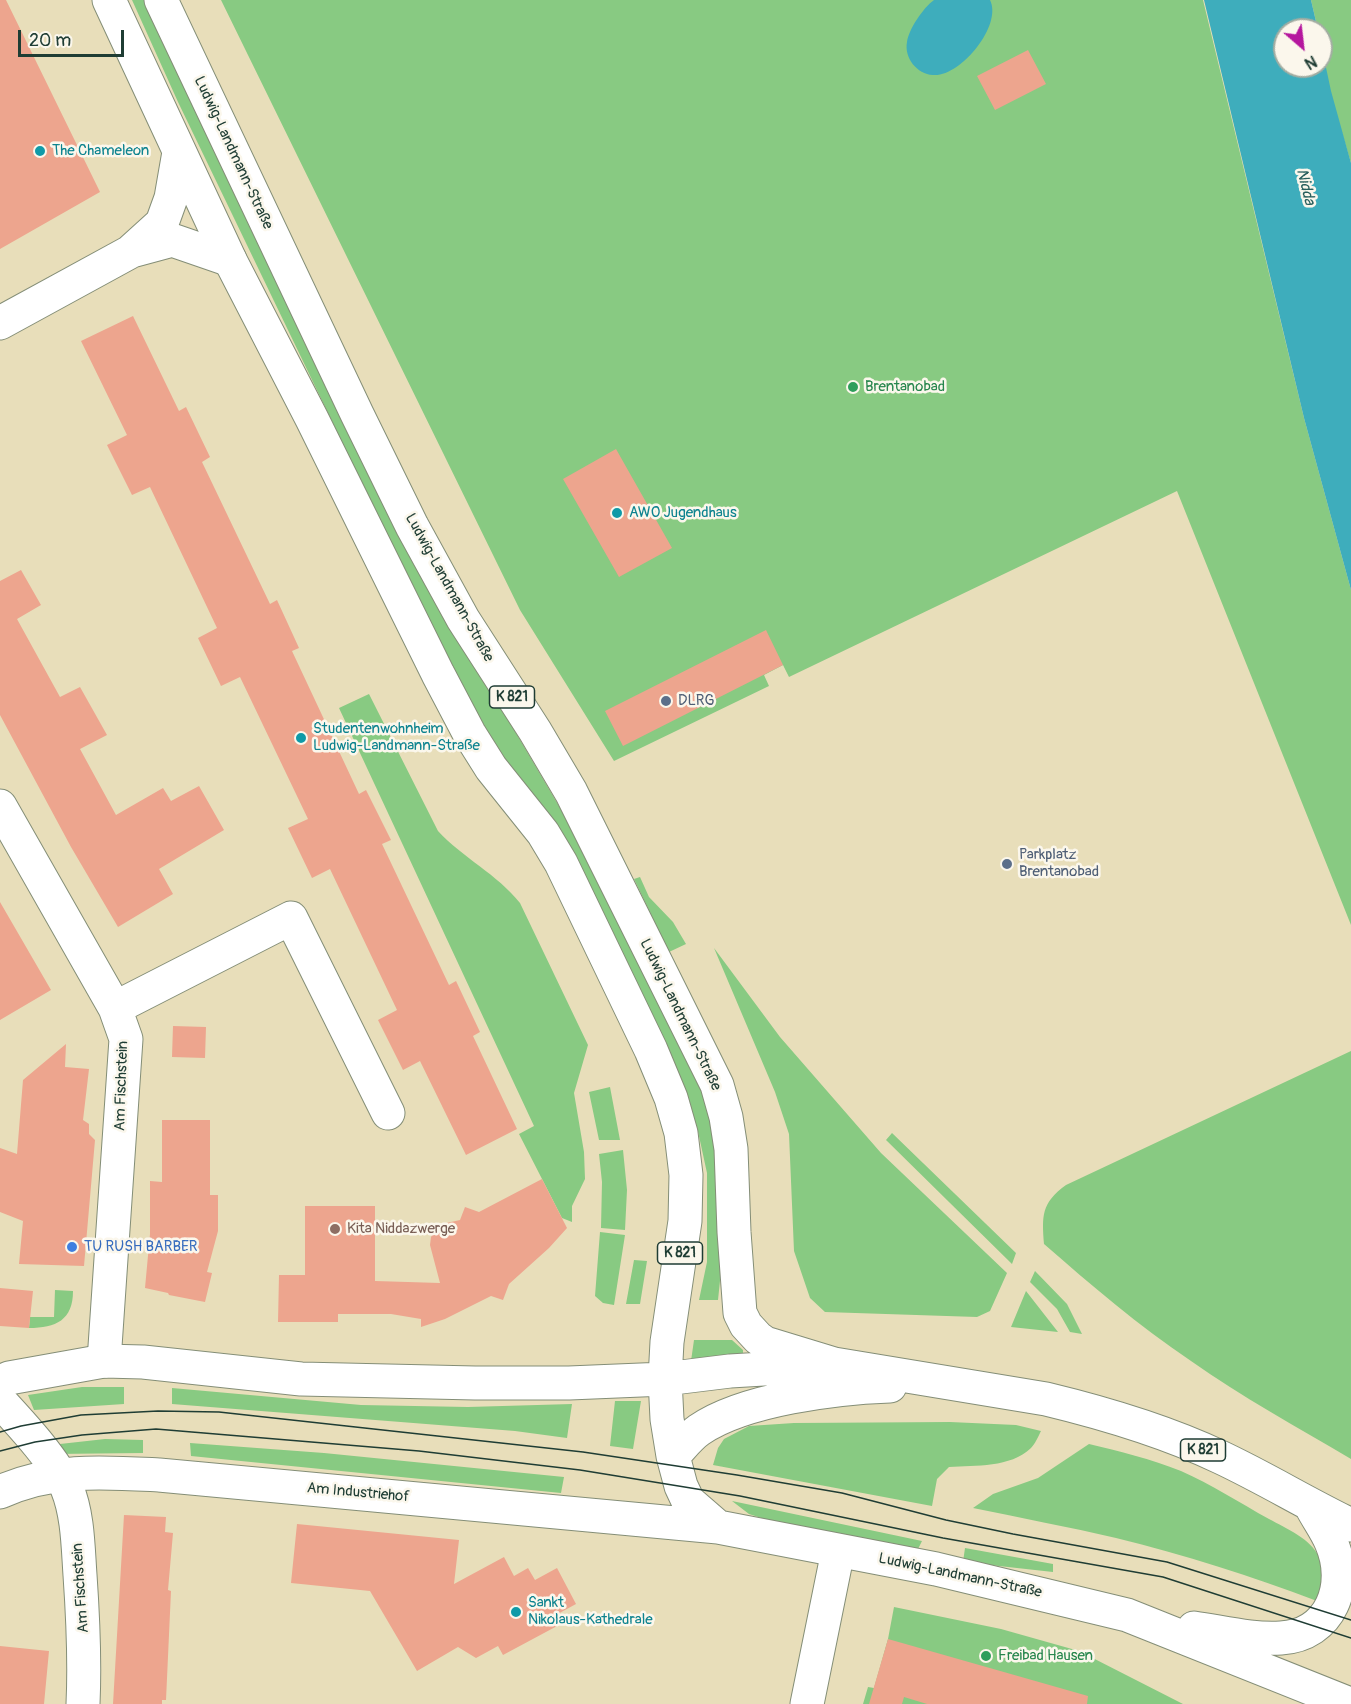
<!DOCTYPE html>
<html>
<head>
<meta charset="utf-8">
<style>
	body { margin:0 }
	#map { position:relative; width:1351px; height:1704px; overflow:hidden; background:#e8deba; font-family:Pangolin,sans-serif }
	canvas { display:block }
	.north { position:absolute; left:1273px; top:18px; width:60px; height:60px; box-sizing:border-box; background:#fbf7ec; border:2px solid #a3ada2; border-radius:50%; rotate:152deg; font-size:16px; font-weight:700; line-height:24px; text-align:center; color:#1f3d34 }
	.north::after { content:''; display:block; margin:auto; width:21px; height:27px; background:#b5179e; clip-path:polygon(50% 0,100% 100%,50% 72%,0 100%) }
	.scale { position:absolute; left:18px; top:30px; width:106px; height:27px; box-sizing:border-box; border:3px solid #1f3d34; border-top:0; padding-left:8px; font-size:18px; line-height:21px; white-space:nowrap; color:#1f3d34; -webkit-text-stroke:4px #fbf7ec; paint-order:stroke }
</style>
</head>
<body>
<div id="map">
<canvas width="1351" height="1704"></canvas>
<div class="north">N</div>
<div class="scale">20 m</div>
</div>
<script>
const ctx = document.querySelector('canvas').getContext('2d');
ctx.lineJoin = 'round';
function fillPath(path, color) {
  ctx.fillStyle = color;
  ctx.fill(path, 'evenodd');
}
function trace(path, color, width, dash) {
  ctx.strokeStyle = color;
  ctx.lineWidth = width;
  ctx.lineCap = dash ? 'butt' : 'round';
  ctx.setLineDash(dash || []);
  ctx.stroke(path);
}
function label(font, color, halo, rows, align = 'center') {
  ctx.font = font + ' Pangolin,sans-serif';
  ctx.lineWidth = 5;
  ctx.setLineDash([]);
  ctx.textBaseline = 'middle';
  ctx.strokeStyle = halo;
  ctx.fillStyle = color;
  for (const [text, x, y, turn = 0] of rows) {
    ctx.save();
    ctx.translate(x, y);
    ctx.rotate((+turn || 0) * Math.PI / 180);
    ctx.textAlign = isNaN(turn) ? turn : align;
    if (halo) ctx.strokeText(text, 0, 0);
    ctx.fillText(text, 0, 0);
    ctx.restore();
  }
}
const green = new Path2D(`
	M132,0H148L465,646L583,847L706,1100L719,1140L725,1233L718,1300H699L707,1262V1173L697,1127L684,1093L513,787L422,608L178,102Z
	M221,0H1203L1304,418L1351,590V925L1177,491L789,677L783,665L764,675L769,686L614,761L520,610Z
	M1311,0H1351V163C1339,120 1321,74 1321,30H1318Z
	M369,694L438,831C463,858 497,874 520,903L588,1045L574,1093L584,1152L585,1179L572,1206V1222L562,1218L519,1134L534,1126L339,708Z
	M640,877L649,897L673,922L686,944L669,952L634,879Z
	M714,948L780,1037L881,1153L1007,1273L990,1311L977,1317L825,1312L810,1298L794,1251L789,1134L775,1092Z
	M1351,1051V1459C1297,1427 1242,1397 1191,1361C1139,1326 1091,1285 1044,1244C1042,1216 1041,1203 1066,1185Z
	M610,1087L620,1140H599L589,1092Z
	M892,1133L1016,1253L1012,1264L886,1140Z
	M623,1150L627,1190L625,1230L601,1228L602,1182L599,1154Z
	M600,1232L625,1235L614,1305L603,1303L595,1296Z
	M634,1260L647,1261L640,1304H626Z
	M1035,1271L1067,1304L1082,1334L1070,1332L1057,1309L1030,1282Z
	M55,1290L73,1291C73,1320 56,1328 29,1328L30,1317H54Z
	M1026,1291L1058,1332L1011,1327Z
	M694,1340H732L743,1350V1357L691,1361Z
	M82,1387H124V1404L34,1410L28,1395Z
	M172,1388L361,1405L468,1407L572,1404L567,1438L515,1431L172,1404Z
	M615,1401H641L633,1449L610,1446Z
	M950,1422L1016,1425L1041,1431C1038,1437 1035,1444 1031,1448C1010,1468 976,1465 949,1467L937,1479L932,1506L713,1465L718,1448L724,1439L749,1426L794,1423Z
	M105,1439L143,1440V1453L54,1454L51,1445Z
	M190,1443L324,1453L564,1477L561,1493L191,1456Z
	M1089,1444C1119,1451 1151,1459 1181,1471C1211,1484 1240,1503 1269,1519C1287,1529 1310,1538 1319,1557C1327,1572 1322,1585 1317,1601C1251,1576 1185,1555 1116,1538C1069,1527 1021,1518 973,1508L993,1494L1038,1478Z
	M732,1501L922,1541L916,1553L780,1524L749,1514Z
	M965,1548L1053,1564V1572L963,1562Z
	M894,1607L1001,1629L1079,1651L1183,1704H863L868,1687L874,1688L888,1639Z`);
const water = new Path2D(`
	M934,0H990C1003,26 959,78 933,75C917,74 904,58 907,42C909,29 923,8 934,0Z
	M1204,0H1311L1318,30H1285V66H1321V44L1331,91L1351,163V590L1304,418Z`);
const building = new Path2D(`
	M0,0H6L100,192L0,249Z
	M1028,50L1046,84L995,110L977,76Z
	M133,316L179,411L186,407L210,457L202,462L270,604L277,600L299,648L292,651L359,794L366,790L391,840L382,844L449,985L456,981L480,1032L473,1036L517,1129L466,1155L420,1061L403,1070L378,1020L397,1010L330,869L312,878L288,828L308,819L240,677L221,686L198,638L217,628L150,487L132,495L107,445L127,435L81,341Z
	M616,449L672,548L619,577L563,479Z
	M21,570L41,605L17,619L60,697L80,687L107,735L80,749L116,815L163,788L171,801L199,786L224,830L159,869L173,894L118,927L71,847L0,715V581Z
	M766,630L783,665L623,746L605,711Z
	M0,902L51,990L0,1020Z
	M173,1026L206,1027L205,1058L172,1057Z
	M66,1044L65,1067L89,1069L83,1120L89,1124V1134L95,1140L84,1266L19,1264L23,1221L0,1212V1148L17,1154L23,1080Z
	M162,1120H210V1195H218V1231L207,1272L212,1273L205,1302L169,1295L168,1293L145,1288L150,1234V1181L162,1182Z
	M542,1179L567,1228L549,1248L509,1284L503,1300L491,1296L445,1319L421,1327V1319L391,1314H338V1322H278L279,1275H305V1206H375V1281L440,1283L430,1245L431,1237L436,1229L442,1224L460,1220L465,1207L479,1212Z
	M0,1288L33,1291L29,1328L0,1326Z
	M124,1515L166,1517L165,1532L173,1533L168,1590L171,1591L166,1700H162V1704H113Z
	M297,1524L459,1540L454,1584L504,1557L514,1576L528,1568L535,1580L557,1568L576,1604L554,1616L559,1625L503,1655L498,1646L476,1658L458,1647L417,1671L370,1591L291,1583Z
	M888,1639L1088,1696L1087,1704H927L904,1697L902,1704H869Z
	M0,1646L49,1651L44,1704H0Z`);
const minor = new Path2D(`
	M135,250L172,240L230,260
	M0,323L130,252L162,223L171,198L179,152
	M0,806L115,1008L126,1039L104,1361
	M115,1008L291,918L388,1113
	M0,1401C21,1424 55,1460 67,1488C78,1515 78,1547 80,1575C83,1618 85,1661 83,1704
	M807,1704L838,1551`);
const major = new Path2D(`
	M109,0L230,260L312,419L438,674L469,733L491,768L543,833L561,863L651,1050L671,1098L681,1133L686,1175L685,1221L667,1342L665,1379L667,1419L673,1456L681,1486L688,1501L718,1527
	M161,0L357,414L412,526L463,619L535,731L571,792L717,1085L726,1117L731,1149L734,1232L740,1313L746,1325L758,1338L765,1343L834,1364L1046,1399C1104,1413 1165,1431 1220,1457C1265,1478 1307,1504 1351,1525
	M0,1382L9,1378L104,1361L143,1362L301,1379L475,1383H569L665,1379L730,1371L814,1366
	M673,1456C681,1448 689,1437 699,1430C744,1399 836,1388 890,1386
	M0,1492C54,1468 103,1472 159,1475L718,1527L936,1569L1127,1615L1350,1704
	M1194,1628C1222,1632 1253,1640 1281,1638C1331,1635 1350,1585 1331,1542C1326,1530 1317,1518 1311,1506`);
const tram = new Path2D(`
	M0,1432L21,1426L81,1415L158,1411L219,1412L583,1452L737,1475L842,1493L946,1520L1013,1534L1167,1562L1351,1620
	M0,1451L35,1442L82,1435L156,1429L419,1451L580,1470L740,1496L943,1538L1163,1577L1351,1638`);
const markers = [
	[40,151,6,"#0f9aa8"],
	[853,387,6,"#2e9e5b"],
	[617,513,6,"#0f9aa8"],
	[666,701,6,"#5c6f8a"],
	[301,738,6,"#0f9aa8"],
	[1007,864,6,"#5c6f8a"],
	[335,1229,6,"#8d6e63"],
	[72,1247,6,"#3f7fe0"],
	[516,1612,6,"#0f9aa8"],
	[986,1656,6,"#2e9e5b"]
];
const shields = [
	[512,697,45],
	[680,1253,45],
	[1203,1450,45]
];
const shieldNames = [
	["K 821",512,697],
	["K 821",680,1253],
	["K 821",1203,1450]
];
const cultureNames = [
	["The Chameleon",52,151],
	["AWO Jugendhaus",629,513],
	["Studentenwohnheim",313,729],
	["Ludwig-Landmann-Straße",313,746],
	["Sankt",528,1603],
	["Nikolaus-Kathedrale",528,1620]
];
const streetNames = [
	["Ludwig-Landmann-Straße",233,153,65],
	["Ludwig-Landmann-Straße",449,588,61],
	["Ludwig-Landmann-Straße",680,1015,64],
	["Am Fischstein",122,1086,-88],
	["Am Industriehof",358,1493,5],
	["Ludwig-Landmann-Straße",960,1576,12],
	["Am Fischstein",81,1588,-94]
];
const leisureNames = [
	["Brentanobad",865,387],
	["Freibad Hausen",998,1656]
];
const serviceNames = [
	["DLRG",678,701],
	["Parkplatz",1019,855],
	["Brentanobad",1019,872]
];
const educationNames = [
	["Kita Niddazwerge",347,1229]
];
const shopNames = [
	["TU RUSH BARBER",84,1247]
];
const waterNames = [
	["Nidda",1305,187,76]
];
fillPath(green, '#88ca82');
fillPath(water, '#3eadbc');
fillPath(building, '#eda58e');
trace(minor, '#848e77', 35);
trace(major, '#848e77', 35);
trace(minor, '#fff', 33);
trace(major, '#fff', 33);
trace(tram, '#1f3d34', 1.5);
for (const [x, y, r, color] of markers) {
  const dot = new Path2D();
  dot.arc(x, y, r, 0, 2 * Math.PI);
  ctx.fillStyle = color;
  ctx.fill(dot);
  trace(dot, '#fbf7ec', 2);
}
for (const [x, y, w] of shields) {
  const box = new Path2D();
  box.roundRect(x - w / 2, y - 11, w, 22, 4.5);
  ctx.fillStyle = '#fbf7ec';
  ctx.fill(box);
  trace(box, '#1f3d34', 1.5);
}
label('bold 14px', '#1f3d34', null, shieldNames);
label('15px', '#0d838f', '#fbf7ec', cultureNames, 'left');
label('15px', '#1f3d34', '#fbf7ec', streetNames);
label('15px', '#27864d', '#fbf7ec', leisureNames, 'left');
label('15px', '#4e5e75', '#fbf7ec', serviceNames, 'left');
label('15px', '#785e54', '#fbf7ec', educationNames, 'left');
label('15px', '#366cbe', '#fbf7ec', shopNames, 'left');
label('italic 16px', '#285f5d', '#fbf7ec', waterNames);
</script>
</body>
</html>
